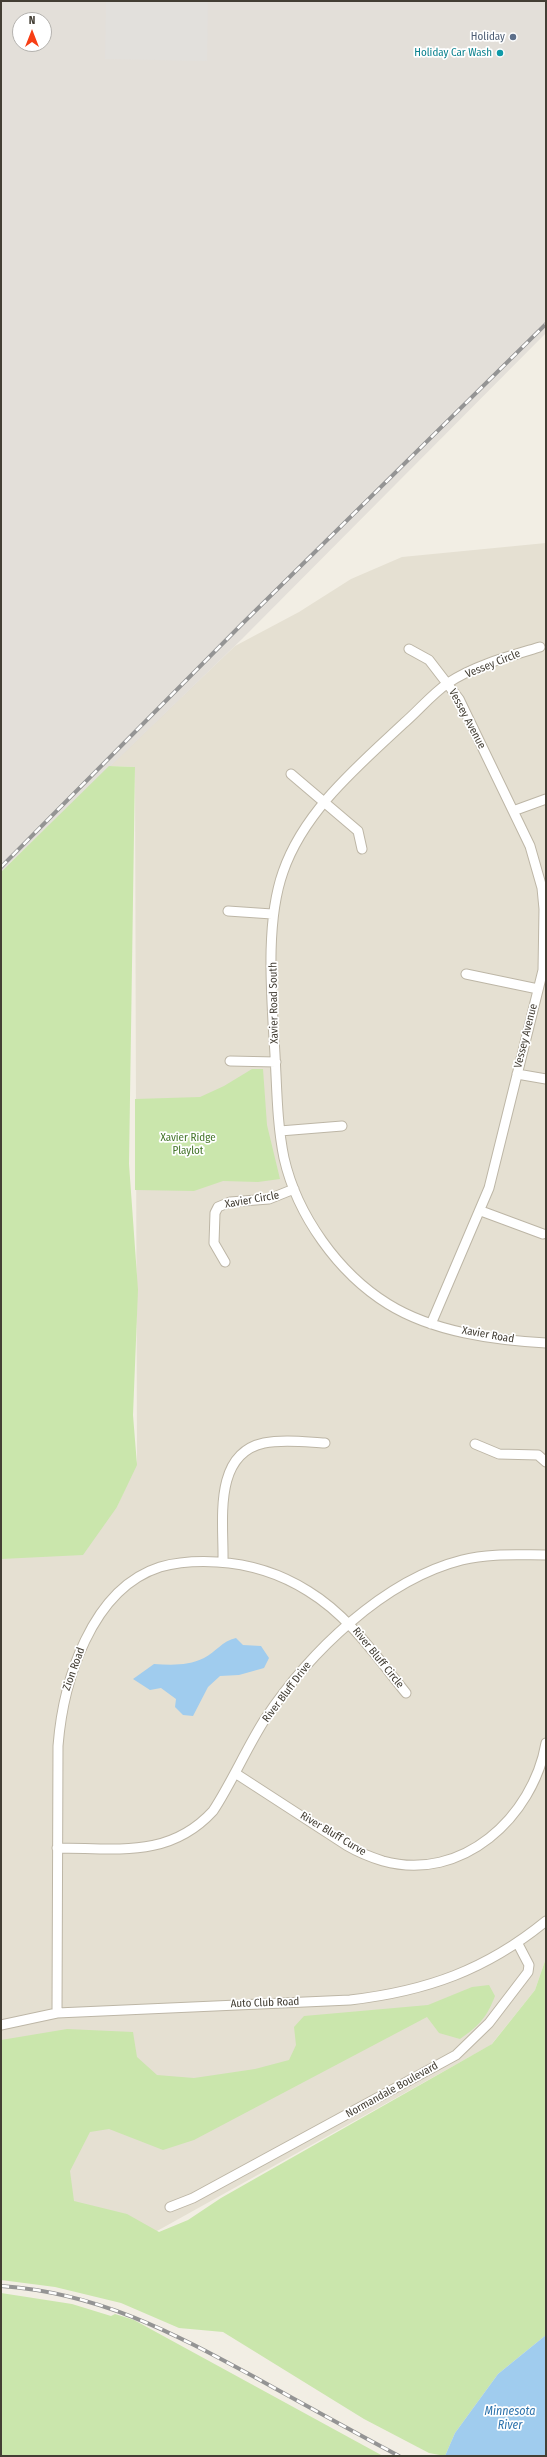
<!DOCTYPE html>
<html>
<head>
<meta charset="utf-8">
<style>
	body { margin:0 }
	#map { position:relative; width:547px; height:2457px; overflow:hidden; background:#f2eee4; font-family:"Fira Sans Condensed",sans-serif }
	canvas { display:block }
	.frame { position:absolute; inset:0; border:2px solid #433e34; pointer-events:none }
	.north { position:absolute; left:12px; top:12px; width:40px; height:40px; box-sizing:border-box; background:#fff; border:1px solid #b4b2ae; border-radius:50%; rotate:0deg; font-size:11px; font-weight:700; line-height:16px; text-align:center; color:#433e34 }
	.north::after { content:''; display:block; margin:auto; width:14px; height:18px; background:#f73e15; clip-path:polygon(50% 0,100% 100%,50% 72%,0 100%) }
</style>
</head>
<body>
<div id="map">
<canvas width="547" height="2457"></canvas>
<div class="frame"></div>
<div class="north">N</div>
</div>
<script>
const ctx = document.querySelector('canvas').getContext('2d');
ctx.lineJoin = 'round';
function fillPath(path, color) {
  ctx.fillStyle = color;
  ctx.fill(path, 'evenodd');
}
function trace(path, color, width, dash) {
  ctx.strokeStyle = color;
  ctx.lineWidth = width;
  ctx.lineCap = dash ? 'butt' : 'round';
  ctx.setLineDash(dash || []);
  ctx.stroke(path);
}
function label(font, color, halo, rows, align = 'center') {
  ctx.font = font + ' "Fira Sans Condensed",sans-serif';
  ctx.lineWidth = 3.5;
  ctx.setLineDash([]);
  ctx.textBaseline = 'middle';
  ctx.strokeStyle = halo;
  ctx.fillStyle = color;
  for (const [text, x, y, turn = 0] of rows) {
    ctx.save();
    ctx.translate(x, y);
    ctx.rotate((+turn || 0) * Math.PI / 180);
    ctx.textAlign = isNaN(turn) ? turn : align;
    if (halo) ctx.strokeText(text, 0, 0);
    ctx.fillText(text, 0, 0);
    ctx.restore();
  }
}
const residential = new Path2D(`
	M546,543V1958L535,1990L491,2045L157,2231L110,2238L1,2218V1559L117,1507L137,1461L135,767L109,766L235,646L299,612L351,579L402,557Z`);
const industrial = new Path2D(`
	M1,1H546V333L242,639L1,872ZM20,20H44V44H20Z`);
const green = new Path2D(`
	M109,766L135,767L129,1164L138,1290L133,1415L137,1465L117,1507L83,1555L1,1559V872Z
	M252,1069H263L267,1125L280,1179L258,1182L223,1181L194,1191L135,1190V1099L200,1097L224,1086Z
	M546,1958V2335L498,2374L455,2433L445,2456L429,2453L364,2419L223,2332L179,2328L121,2303L55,2287L1,2280V2040L67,2029L133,2032L137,2057L157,2075L194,2078L255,2069L289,2060L296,2045L294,2027L304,2016L428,2005L472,1987L489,1985L495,1996C487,2017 479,2026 460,2039L439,2033L427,2017L194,2140L163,2150L109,2129L90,2132L70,2171L74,2201L127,2214L159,2232L188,2220L221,2198L492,2044L535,1990Z
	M1,2293L72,2304L111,2316L115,2314L134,2320L383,2456H1Z`);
const parking = new Path2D(`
	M106,1H208L207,61L105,59Z`);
const water = new Path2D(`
	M236,1638L243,1645L261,1646L269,1658L264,1668L239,1675L220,1676L208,1687L193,1716L183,1715L175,1707L176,1699L161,1688L150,1690L133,1679L154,1664C171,1665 188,1666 204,1658C216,1652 222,1641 236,1638Z
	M546,2335V2456H445L455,2433L498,2374Z`);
const minor = new Path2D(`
	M540,647C510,656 475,665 448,683C432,694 418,711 404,723C358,766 304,811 283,872C266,920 271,988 274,1039C277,1078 276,1119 284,1158C297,1215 338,1273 388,1304C433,1332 494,1340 546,1343
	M409,649L429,660L459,699L530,846L542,888L544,909L543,970L489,1188L431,1324
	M291,774L358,831L362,849
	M513,811L546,799
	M228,911L272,914
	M466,974L538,989
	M230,1061L276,1062
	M517,1074L546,1079
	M280,1131L342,1126
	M481,1211L543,1234
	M225,1262L214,1243L215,1213L218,1207L230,1202L269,1199L294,1189
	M475,1444L499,1454L538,1455L546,1462
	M223,1562C224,1523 212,1454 264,1443C283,1439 306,1442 325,1443
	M235,1773L346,1845C358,1852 370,1857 383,1861C462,1883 533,1817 546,1743
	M57,1848C116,1848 169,1859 213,1811C232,1782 246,1749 265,1719C309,1653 383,1580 462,1560C489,1553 518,1555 546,1555
	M57,2013L58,1746C63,1682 91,1589 160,1567C178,1562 199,1561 217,1562C250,1564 281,1574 308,1591C349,1616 376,1656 406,1693
	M1,2025L57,2013L350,2000C427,1991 486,1970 546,1921
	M170,2207L193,2198L456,2055L489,2023L528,1972L529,1965L518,1944`);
const rail = new Path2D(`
	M1,867L242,624L546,324
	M1,2286C100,2293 173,2333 258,2379C305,2405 352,2431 399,2456`);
const markers = [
	[513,37,4,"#5c6f8a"],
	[500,53,4,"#0f9aa8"]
];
const serviceNames = [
	["Holiday",505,37]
];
const cultureNames = [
	["Holiday Car Wash",492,53]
];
const streetNames = [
	["Vessey Circle",493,664,-22],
	["Vessey Avenue",467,719,62],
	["Xavier Road South",274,1003,-91],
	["Vessey Avenue",526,1036,-76],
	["Xavier Circle",252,1200,-10],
	["Xavier Road",488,1335,10],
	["River Bluff Circle",378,1658,51],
	["Zion Road",74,1669,-70],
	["River Bluff Drive",287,1692,-53],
	["River Bluff Curve",333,1834,31],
	["Auto Club Road",265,2003,-2],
	["Normandale Boulevard",392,2090,-29]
];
const parkNames = [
	["Xavier Ridge",188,1138],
	["Playlot",188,1151]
];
const waterNames = [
	["Minnesota",510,2412],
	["River",510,2426]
];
fillPath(residential, '#e5e0d2');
fillPath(industrial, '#e3dfd9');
fillPath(green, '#cae6ac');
fillPath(parking, '#e2e0dc');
fillPath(water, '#a0ccee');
trace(minor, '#bdb6a6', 11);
trace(minor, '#fff', 9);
trace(rail, '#949494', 4);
trace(rail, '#fff', 2.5, [8]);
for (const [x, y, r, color] of markers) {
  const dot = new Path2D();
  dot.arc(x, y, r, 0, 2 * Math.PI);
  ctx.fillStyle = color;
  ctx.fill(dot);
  trace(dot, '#fff', 1.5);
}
label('11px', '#4e5e75', '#fff', serviceNames, 'right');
label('11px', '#0d838f', '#fff', cultureNames, 'right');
label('11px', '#433e34', '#fff', streetNames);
label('11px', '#437429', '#fff', parkNames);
label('italic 12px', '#2f74ad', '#fff', waterNames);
</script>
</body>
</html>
